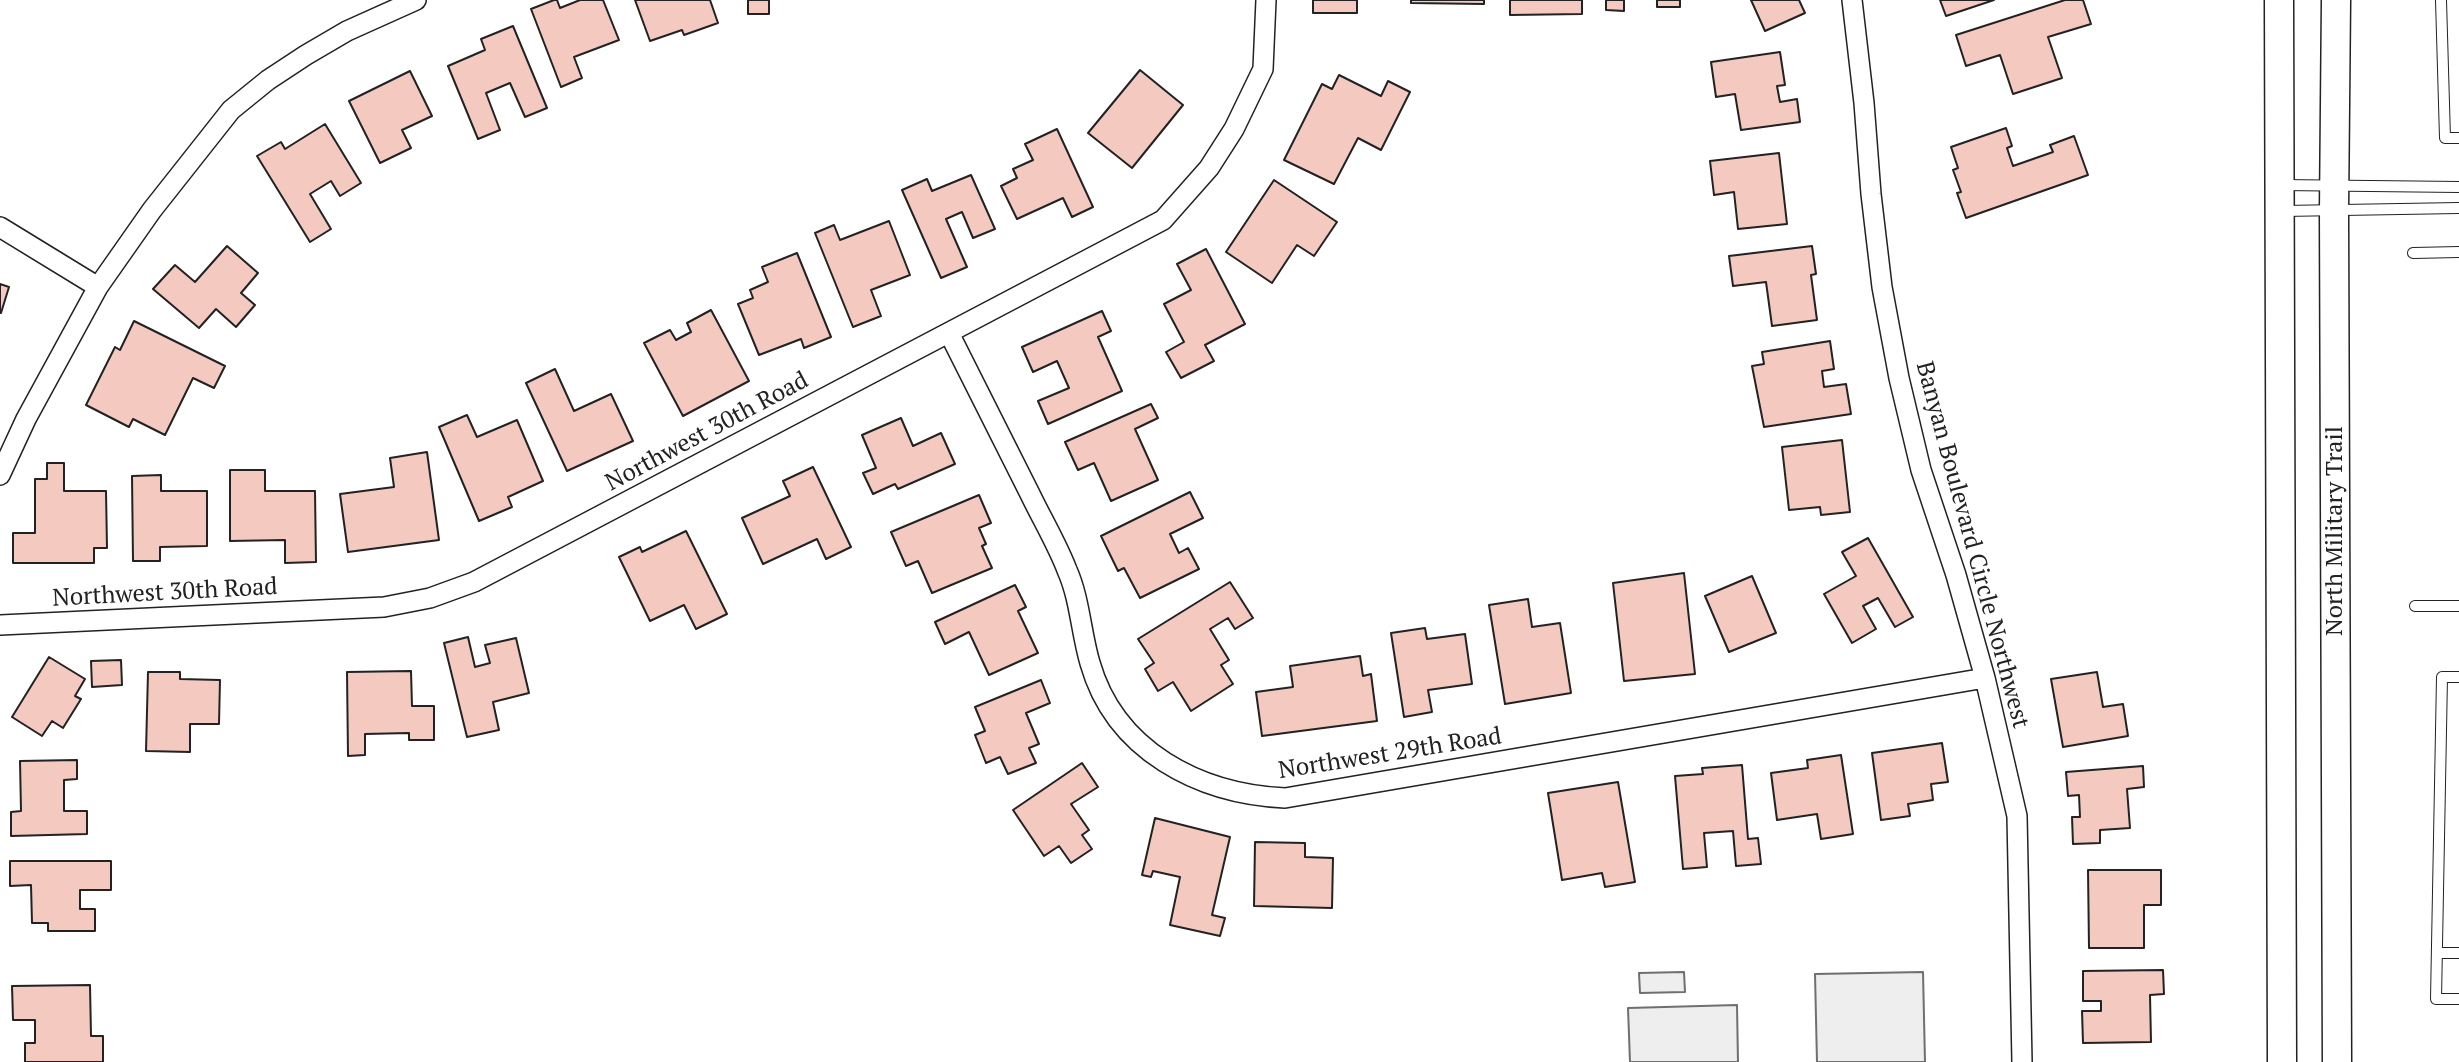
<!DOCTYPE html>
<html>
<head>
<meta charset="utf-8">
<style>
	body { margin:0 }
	canvas { display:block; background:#fff }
</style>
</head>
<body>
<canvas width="2459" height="1062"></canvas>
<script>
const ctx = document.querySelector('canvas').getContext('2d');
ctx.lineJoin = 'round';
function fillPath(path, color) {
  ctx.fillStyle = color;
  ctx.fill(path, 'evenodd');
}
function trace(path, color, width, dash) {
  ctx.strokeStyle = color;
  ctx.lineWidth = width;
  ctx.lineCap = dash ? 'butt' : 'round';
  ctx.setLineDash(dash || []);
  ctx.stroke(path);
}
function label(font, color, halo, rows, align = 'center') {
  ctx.font = font + ' "PT Serif",serif';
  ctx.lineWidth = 5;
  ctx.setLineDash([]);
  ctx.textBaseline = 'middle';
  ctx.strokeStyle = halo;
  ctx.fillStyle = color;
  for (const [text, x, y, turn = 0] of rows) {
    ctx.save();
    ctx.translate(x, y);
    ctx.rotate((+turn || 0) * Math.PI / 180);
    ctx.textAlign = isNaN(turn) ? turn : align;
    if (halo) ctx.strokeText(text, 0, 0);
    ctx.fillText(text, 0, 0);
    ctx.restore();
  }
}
const green = new Path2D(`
	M1684,972L1685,992L1640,993L1639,973Z
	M1923,972L1925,1062H1817L1815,974Z
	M1737,1005L1738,1062H1630L1628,1008Z`);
const building = new Path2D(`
	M554,0H557L560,8L580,0H603L619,40L574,57L582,78L561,87L531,9Z
	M635,0H710L718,23L684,35L682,30L650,41Z
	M748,0H769V14H748Z
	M1313,0H1357V13H1313Z
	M1411,0H1484V4L1411,3Z
	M1510,0H1582V14L1510,15Z
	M1606,0H1624V11L1606,10Z
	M1657,0H1680V7H1657Z
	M1751,0H1799L1805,13L1765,31Z
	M1940,0H1994L1946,16Z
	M2065,0H2083L2091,24L2048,37L2062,78L2013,94L2000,55L1966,66L1956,35Z
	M513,26L547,108L525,117L510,83L486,93L500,130L478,139L448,66L485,50L481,39Z
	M1780,52L1785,85L1777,86L1780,102L1797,99L1800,122L1741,130L1735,94L1716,97L1711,62Z
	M1140,70L1183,105L1132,168L1088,133Z
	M410,71L432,116L402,130L411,148L380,163L349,101Z
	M1339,75L1381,96L1388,81L1410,92L1381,150L1358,138L1334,184L1284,160L1322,84L1332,89Z
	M325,124L361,183L340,196L331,181L310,194L331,229L310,242L257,156L281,142L285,149Z
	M2006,128L2012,146L2007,148L2013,166L2053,152L2050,145L2074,136L2088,175L1966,218L1957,193L1961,192L1953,170L1958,168L1951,147Z
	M1057,129L1093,207L1072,217L1063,198L1017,219L1001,186L1017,178L1013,169L1033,160L1025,144Z
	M1779,153L1787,224L1738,229L1734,192L1714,195L1710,161Z
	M971,175L995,229L973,238L962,212L946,219L967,267L941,278L902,190L927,179L932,191Z
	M1274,180L1337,222L1314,256L1297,245L1272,283L1226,252Z
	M889,221L910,275L871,290L881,316L853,327L815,233L834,225L840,240Z
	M227,246L258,273L241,293L255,305L236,327L216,309L199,328L153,289L175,265L195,282Z
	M1812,246L1816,274L1811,275L1817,320L1772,326L1766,282L1733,286L1729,256Z
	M1206,249L1245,324L1205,345L1214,361L1181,378L1166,352L1184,342L1164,304L1191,290L1177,264Z
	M797,253L831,337L804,348L801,339L759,355L738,304L753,298L750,290L768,282L762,267Z
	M0,284L9,287L1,313H0Z
	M711,310L749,381L683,416L644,343L670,330L676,340L691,332L687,323Z
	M1102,311L1111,331L1098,337L1122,391L1048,424L1038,401L1069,388L1057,361L1033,372L1022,347Z
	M134,321L225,366L214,388L193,378L165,435L133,419L129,427L86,405L115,347L120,350Z
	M1830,341L1834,369L1822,371L1824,387L1846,384L1851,414L1764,427L1752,366L1764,364L1762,352Z
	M555,369L574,411L611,394L633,441L567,471L526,383Z
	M1151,404L1158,418L1135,429L1158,480L1111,501L1094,463L1078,470L1065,442Z
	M467,415L477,437L517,420L543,481L508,497L512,507L479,521L439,427Z
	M901,418L913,446L941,433L955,464L898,489L895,484L873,494L863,473L876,468L862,435Z
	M1842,440L1850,512L1821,515L1820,507L1789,510L1782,447Z
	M427,452L439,540L348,552L340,494L394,487L390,458Z
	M47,463H64V491H106L107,548H94V563H13V533H35V479H47Z
	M813,467L851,547L826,559L817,539L763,564L742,518L790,496L783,481Z
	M230,470H265V491H315L316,562L285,563V540L230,541Z
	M161,475V491H207V546L160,547V561H133L132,476Z
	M1190,492L1203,518L1170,534L1179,553L1188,548L1199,569L1140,598L1124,568L1118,571L1101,536Z
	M979,495L991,523L979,528L986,544L982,546L992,568L932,593L918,561L906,566L891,532Z
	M686,531L727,614L696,629L684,605L650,621L619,557L640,547L642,552Z
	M1868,538L1913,617L1895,627L1878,598L1863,606L1876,629L1852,643L1824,594L1856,576L1842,552Z
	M1684,573L1695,674L1624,681L1613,583Z
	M1752,576L1776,633L1729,652L1705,596Z
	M1230,582L1253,618L1235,629L1228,618L1210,629L1229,660L1221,665L1233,684L1191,711L1173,682L1158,691L1145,669L1154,663L1138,639Z
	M1015,585L1026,607L1018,611L1038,653L989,675L969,632L945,644L935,622Z
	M1528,599L1532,627L1560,623L1571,693L1505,704L1489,605Z
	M1425,628L1427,639L1465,634L1472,684L1428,690L1432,712L1404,717L1391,633Z
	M468,637L475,667L490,663L485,645L516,638L529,693L493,702L499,730L467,737L444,643Z
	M1360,656L1363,676L1371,674L1377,721L1262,736L1256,692L1293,687L1290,666Z
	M49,657L85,679L75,696L81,699L63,728L52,721L42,736L12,717Z
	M121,660L122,685L92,687L91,661Z
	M411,671L412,706H434V740H409V733L365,734V755L348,756L347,672Z
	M148,672H180V679L220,680L219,724H190V752L146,751Z
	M2097,672L2103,707L2123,704L2128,736L2063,747L2051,679Z
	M1041,680L1050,703L1026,713L1039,744L1029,748L1036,763L1008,774L1000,757L986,763L975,735L985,731L975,707Z
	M1942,743L1948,782L1931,784L1933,800L1908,804L1910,816L1881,820L1872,753Z
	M1841,755L1853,834L1821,839L1817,814L1777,820L1771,773L1808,768L1807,760Z
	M77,760V779L64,780V811H87V834L11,836V812L21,811L20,761Z
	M1082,763L1098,787L1071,804L1089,830L1082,835L1092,849L1071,863L1059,846L1044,856L1013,810Z
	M1742,765L1748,839L1758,838L1761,864L1736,866L1733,831L1704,833L1707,867L1683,869L1675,776L1703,774L1702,768Z
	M2143,766L2144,787L2127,789L2130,828L2100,830V843L2073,844L2072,817H2080L2079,795L2068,796L2066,772Z
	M1618,782L1635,882L1605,887L1602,873L1562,880L1548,793Z
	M1155,818L1230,837L1212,915L1225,918L1220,936L1170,925L1180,877L1153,871L1151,877L1142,875Z
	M1255,842L1305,843V857L1333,858L1332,908L1254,906Z
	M10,861H111V890H80V909H95V931H48V923H32L31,885L10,886Z
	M2088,870H2161V905H2144V948H2089Z
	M2163,970L2164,994L2150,995L2151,1042L2083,1043L2082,1011H2101V1001H2083V971Z
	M90,985L91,1036H103V1062H25V1043H35V1020H13L12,986Z`);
const lane = new Path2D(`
	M2441,0L2445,138H2459
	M2281,185L2459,187
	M2283,211L2459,208
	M2413,253L2459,252
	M2415,606H2459
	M2459,677H2442L2436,999H2459
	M2437,953H2459`);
const street = new Path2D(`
	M1852,0L1864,103L1871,194L1882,287L1899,378L1921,470L1956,575L1985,678L2017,816L2022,1062
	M0,227L98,287
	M949,333C976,387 1003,440 1030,494C1042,519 1057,544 1067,570C1080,599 1081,633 1090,663C1115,751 1199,794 1285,798L1985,678
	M0,475L26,419L98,287L152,210L231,110L268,80L306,55L347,31L416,0
	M0,625L384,607L430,598L474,582L1163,220L1209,168L1234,129L1263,69L1266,0`);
const secondary = new Path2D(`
	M2279,0L2282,1062
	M2336,0L2334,211L2337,1062`);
const streetNames = [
	["Northwest 30th Road",707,432,-28],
	["North Military Trail",2335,531,-90],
	["Banyan Boulevard Circle Northwest",1972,545,75],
	["Northwest 30th Road",165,593,-3],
	["Northwest 29th Road",1390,754,-9]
];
fillPath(green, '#eee');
trace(green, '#6f6f6f', 2);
fillPath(building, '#f3c9c0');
trace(building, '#222', 2);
trace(lane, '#222', 12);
trace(street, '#222', 22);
trace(secondary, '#222', 31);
trace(lane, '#fff', 10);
trace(street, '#fff', 19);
trace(secondary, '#fff', 28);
label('24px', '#222', '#fff', streetNames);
</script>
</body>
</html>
